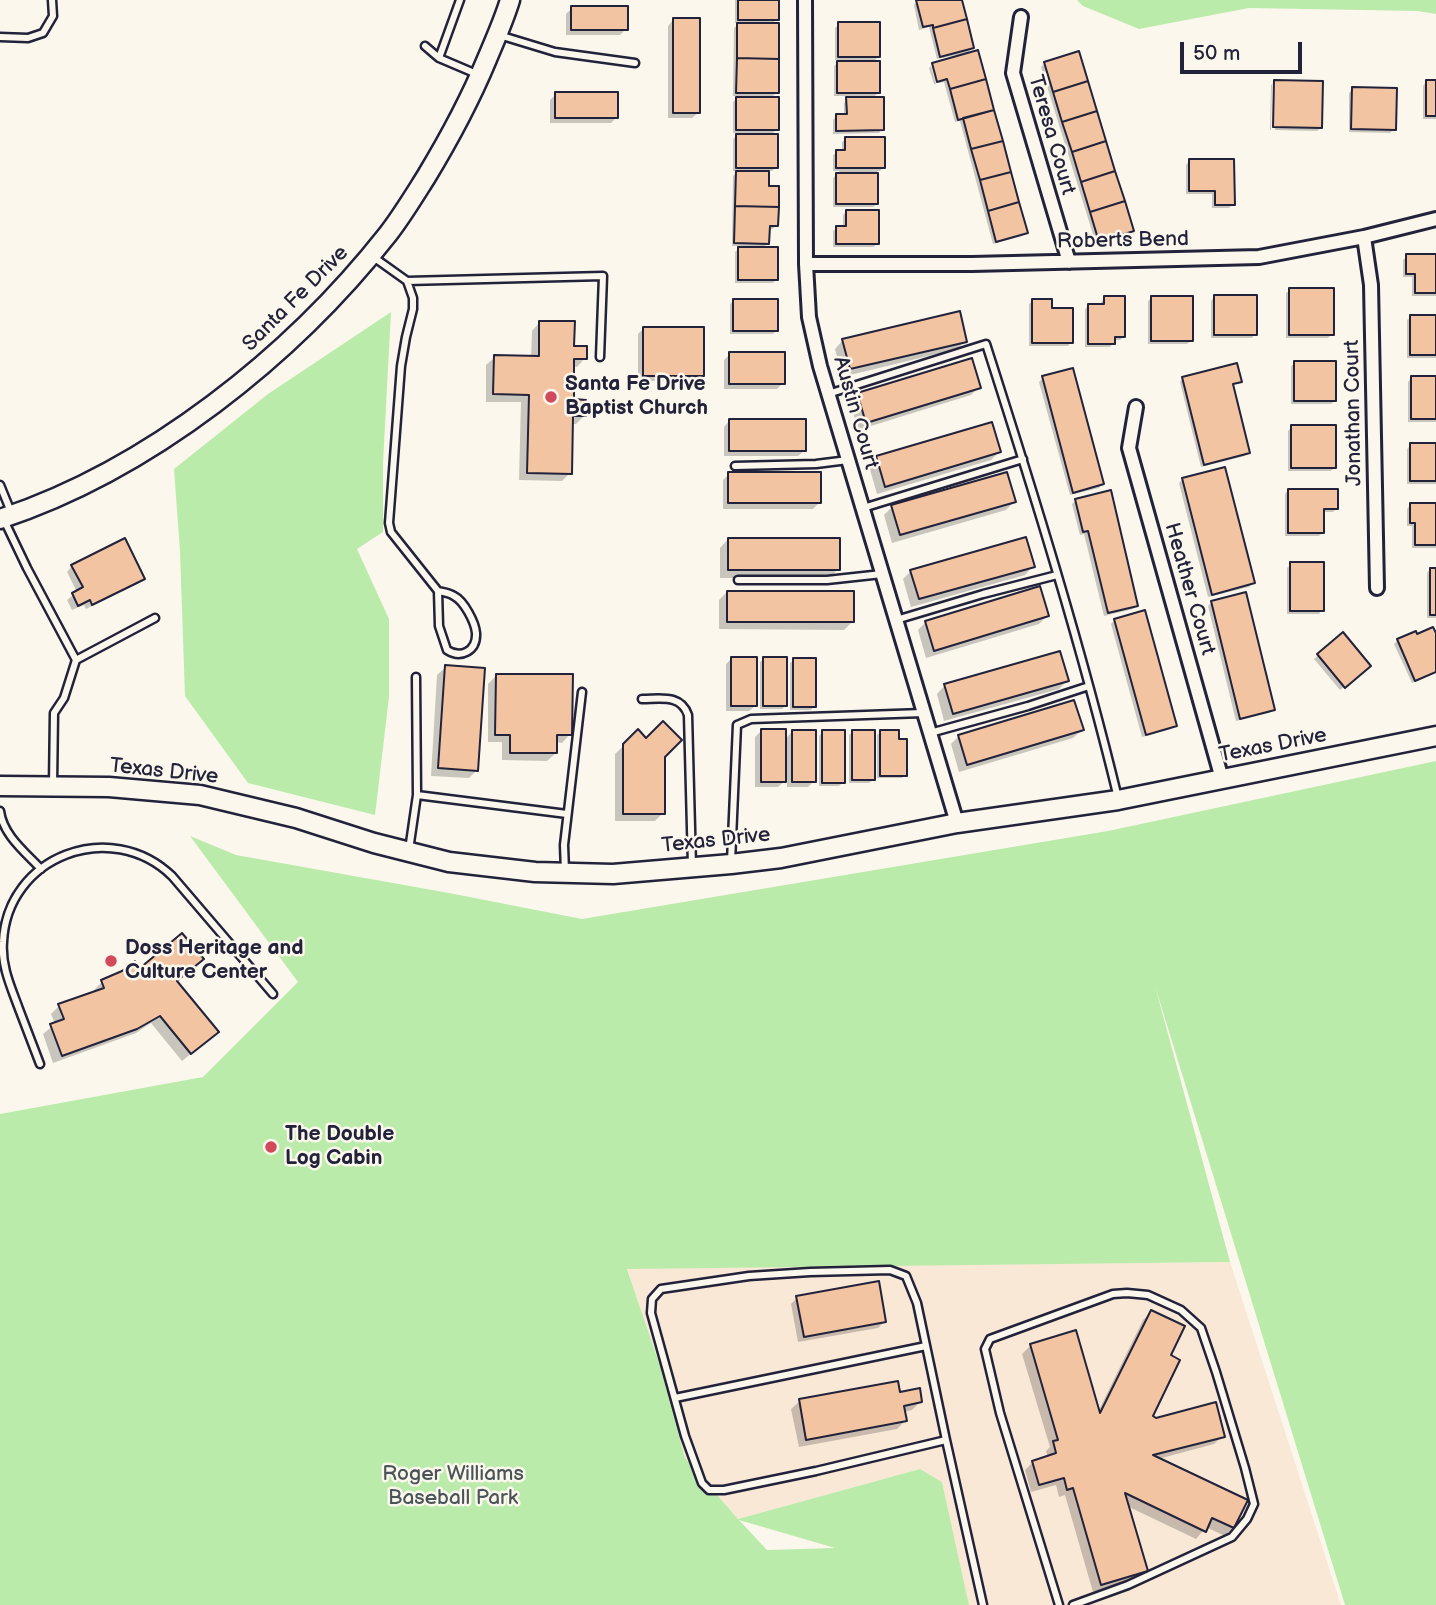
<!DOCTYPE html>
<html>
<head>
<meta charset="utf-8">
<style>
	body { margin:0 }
	#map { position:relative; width:1436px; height:1605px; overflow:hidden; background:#fbf7ec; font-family:"Balsamiq Sans",sans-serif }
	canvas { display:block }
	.scale { position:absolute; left:1180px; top:42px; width:122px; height:32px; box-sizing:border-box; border:4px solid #22223b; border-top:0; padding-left:9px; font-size:21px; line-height:24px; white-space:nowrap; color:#22223b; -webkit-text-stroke:5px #fbf7ec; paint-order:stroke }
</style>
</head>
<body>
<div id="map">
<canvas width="1436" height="1605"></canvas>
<div class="scale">50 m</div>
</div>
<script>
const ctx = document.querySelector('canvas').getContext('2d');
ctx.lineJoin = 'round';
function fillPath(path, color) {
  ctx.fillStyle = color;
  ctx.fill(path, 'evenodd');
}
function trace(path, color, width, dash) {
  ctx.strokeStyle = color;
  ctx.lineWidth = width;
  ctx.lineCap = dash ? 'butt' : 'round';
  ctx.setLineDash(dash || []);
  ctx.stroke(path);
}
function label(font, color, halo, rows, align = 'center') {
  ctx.font = font + ' "Balsamiq Sans",sans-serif';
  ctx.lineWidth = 5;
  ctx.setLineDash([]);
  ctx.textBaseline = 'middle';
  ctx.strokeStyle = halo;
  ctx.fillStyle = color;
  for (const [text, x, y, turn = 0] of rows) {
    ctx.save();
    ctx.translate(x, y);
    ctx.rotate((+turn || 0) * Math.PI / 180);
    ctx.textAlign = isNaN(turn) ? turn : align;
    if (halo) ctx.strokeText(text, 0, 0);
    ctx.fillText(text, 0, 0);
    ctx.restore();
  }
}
const built = new Path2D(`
	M1230,1262L1341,1605H969L942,1482L920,1469L738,1519L685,1458L660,1366L627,1268Z`);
const green = new Path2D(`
	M1077,0H1436V14L1418,11L1249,8L1139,29L1083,6Z
	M391,312L383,463V532L357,549L389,619V697L375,815L248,783L185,696L180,551L174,469L268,394Z
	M1436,761V1605H1345L1155,986L1230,1262L627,1269L660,1366L685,1458L738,1519L920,1469L942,1482L969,1605H0V1114L203,1077L298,982L190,836L236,855L449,893L582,919L1108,831ZM739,1520L835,1548L767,1550Z`);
const shadow = new Path2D(`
	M735,0H777V19L771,25L777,92L771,98L777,129L770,136L776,167L772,171H767V188L776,225L773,229H768V243L762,249L777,279L773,283H735V252L741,246H732L733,176L738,171H733V139L739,133H733V102L739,96H733L734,28L739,23H735Z
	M923,0H961L972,48L965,56L1026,233L1022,236L993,244L960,121L955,122L944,82L939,83L934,64L957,58L956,55L937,59L929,27L919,30L914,5L917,1Z
	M572,8L626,29L620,35H566V14Z
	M673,20L698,113L692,118H668V26Z
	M839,24L879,56L872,63L879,92L872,99L882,129L879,133L833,134V120L836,116H844V103L850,96H834V66L840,60H835V28Z
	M1045,63L1132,230L1129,234L1096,244L1041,67Z
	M931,66L936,84H934L929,68Z
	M1274,82L1321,128L1317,131L1275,130V83H1273Z
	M1426,82H1436V119H1423V86Z
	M1272,84L1271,130H1270L1271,85Z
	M1353,89L1394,130L1390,133L1349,132V93Z
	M556,94L617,117L611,123H550V100Z
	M846,139L883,168L880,171H877V204L873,207H833V178L840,171H833V155L837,152H842V142Z
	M1189,161L1233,204L1229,208H1212V194H1186V165Z
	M847,211L877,243L874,247H833V231L837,228H843V215Z
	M1407,256H1436V296H1412V277H1403V260Z
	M1290,290L1332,334L1328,338H1286V293Z
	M1214,297L1255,334L1252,338H1211V301Z
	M1105,298L1124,337L1120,340H1113V343L1110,347H1085V309L1089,305H1101V302Z
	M1151,298L1191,341L1187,344H1148V301Z
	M733,301L777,330L773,334H730V304Z
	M1032,301L1050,309L1071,342L1068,346H1029V304Z
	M1411,317H1436V358H1407V320Z
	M540,322L585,358L577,367L572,366V401L584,416L576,424H571L570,473L562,481L519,480L521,402H486V365L495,357L531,358L532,331Z
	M644,328L703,375L697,381H638V334Z
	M843,340L965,341L957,349L842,377L835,349Z
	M730,354L783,383L777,389H724V360Z
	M1295,363L1335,401L1331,404H1291V366Z
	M1043,378L1102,484L1099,488L1070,495L1039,382Z
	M1183,378L1240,381L1232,386L1249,452L1245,456L1201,467L1180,382Z
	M1411,378H1436V422H1408V382Z
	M979,387L971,395L858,430L850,402L858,394Z
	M729,421L804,451L798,456H724V427Z
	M1292,427L1335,467L1331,471H1288V431Z
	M1411,445H1436V484H1407V449Z
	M999,452L991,460L877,494L869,466L877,458Z
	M729,474L819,503L813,509H723V480Z
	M1183,479L1253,583L1249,587L1208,597L1179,483Z
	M1288,490L1336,509L1333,512H1322V533L1319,536H1285V494Z
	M1076,500L1137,605L1133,609L1104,616L1084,534L1080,535L1072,504Z
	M1014,502L1006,510L892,543L884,515L892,507Z
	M1410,505H1436V548H1412V526H1407V509Z
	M728,539L838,569L830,578H720V548Z
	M1291,564L1322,610L1319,614H1287V568Z
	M72,566L143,579L137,584L86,609L84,605L72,610L67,600L77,592L67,572Z
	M1033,566L1025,575L911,607L903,579L911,571Z
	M1430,569H1436V618H1427V573Z
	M727,592L853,621L844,630L719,629V600Z
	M1212,602L1273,710L1269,713L1236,721L1208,606Z
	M1047,616L1039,624L926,658L918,630L926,622Z
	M1114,621L1175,725L1171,729L1142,737L1111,624Z
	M1343,634L1366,669L1340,690L1314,659Z
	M1416,637L1436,638V673L1412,683L1394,644L1398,640Z
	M732,658L755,706L749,711H726V664Z
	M764,659L785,706L782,709H760V662Z
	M794,660L814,706L811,710H790V663Z
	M446,667L477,770L469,778L431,776L437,675Z
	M496,676L570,734L562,743L556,742V753L547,761L502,760V742H488V684Z
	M1067,681L1059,689L944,721L937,694L945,685Z
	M1082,730L1073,738L959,772L951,744L959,736Z
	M761,731L784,740L793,731L814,781L808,787H787V779L778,787H755V737Z
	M638,732L663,757V813L655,821H615V754Z
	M823,732L843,782L839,786H819V736Z
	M853,732L873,780L869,783H849V735Z
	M881,732L905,775L902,778H877V735Z
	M140,970L175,982L208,1040L182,1061L151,1023L136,1033L53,1063L43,1034L55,1024L51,1014L59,1006L95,993L94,990L102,982Z
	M797,1298L884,1322L878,1328L798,1342L791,1304Z
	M1152,1312L1169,1356L1150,1417L1223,1436L1214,1444L1158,1459L1233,1527L1225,1536L1206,1527L1196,1539L1127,1506L1146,1570L1137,1579L1093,1592L1065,1495L1059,1497L1056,1485L1031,1492L1025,1470L1033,1462L1048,1458L1046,1451L1050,1447L1022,1354L1031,1345L1098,1412L1143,1320Z
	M899,1394L920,1402L912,1410L903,1412L905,1421L897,1429L799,1447L791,1409L800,1401Z`);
const building = new Path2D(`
	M738,0H779V20H738Z
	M916,0H962L967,19L933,28V25L923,27Z
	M571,6H628V30H571Z
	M673,18H700V113H673Z
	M967,19L974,48L940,57L933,28Z
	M838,22H880V57H838Z
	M737,23H779V59L737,58Z
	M978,50L986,79L950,89L947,79L937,82L932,63Z
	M1079,51L1088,81L1053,92L1044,62Z
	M737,58L779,59V93H736Z
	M837,61H880V93H837Z
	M986,79L994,110L958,120L950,89Z
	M1274,80L1323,81L1322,128L1273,127Z
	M1426,80H1436V116H1426Z
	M1088,81L1097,111L1062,122L1053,92Z
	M1352,87L1397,88L1396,130L1351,129Z
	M555,92H618V118H555Z
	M736,97H779V130H736Z
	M846,97H884V130L836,131V114H847Z
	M994,110L1003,141L971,149L963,118Z
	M1097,111L1106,141L1072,152L1062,122Z
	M736,134H778V168H736Z
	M845,137H885V168H836V150H845Z
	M1003,141L1011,172L980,180L971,149Z
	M1106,141L1115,171L1081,182L1072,152Z
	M1189,159H1234L1235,205H1215V191H1189Z
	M736,171H769V186H779V207L735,206Z
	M1115,171L1125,201L1090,212L1081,182Z
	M1011,172L1019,202L988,211L980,180Z
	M836,173H878V204H836Z
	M1125,201L1134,231L1099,242L1090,212Z
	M1019,202L1028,233L996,242L988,211Z
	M735,206L779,207L778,226H770L769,244L734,243Z
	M846,210H879V244H836V226H846Z
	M738,247H778V280H738Z
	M1406,254H1436V293H1415V274H1406Z
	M1289,288H1334V335H1289Z
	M1214,295H1257V335H1214Z
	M1104,296H1125V337H1115V344H1088V304H1104Z
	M1151,296H1193V341H1151Z
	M733,299H778V331H733Z
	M1032,299H1052V308H1073V343H1032Z
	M960,311L967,342L850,369L842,339Z
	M1410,315H1436V355H1410Z
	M539,321H575L574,346H587V359H574V399L586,400V416H573L572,474L527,473L529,395L493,394L494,355L539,356Z
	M643,327H704V376H643Z
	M729,352H785V384H729Z
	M972,358L981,388L866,423L857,393Z
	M1294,361H1336V401H1294Z
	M1237,363L1242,382L1233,384L1250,453L1204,465L1182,377Z
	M1073,368L1104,484L1073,493L1042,376Z
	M1411,376H1436V419H1411Z
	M729,419H806V451H729Z
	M992,422L1001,452L885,487L876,456Z
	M1291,425H1336V468H1291Z
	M1410,443H1436V481H1410Z
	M1225,467L1255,583L1212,595L1182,478Z
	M728,472H821V503H728Z
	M1007,472L1016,502L900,535L891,505Z
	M1288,489H1338V509H1324V533H1288Z
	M1111,490L1138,606L1108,613L1088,531L1083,532L1075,499Z
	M1410,503H1436V545H1415V523H1410Z
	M1026,537L1035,567L919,599L910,570Z
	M125,538L145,579L92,605L90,600L78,606L72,593L83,587L71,565Z
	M728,538H840V570H728Z
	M1290,562H1324V611H1290Z
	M1430,568H1436V615H1430Z
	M1040,586L1049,616L934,651L925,621Z
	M727,591H854V622H727Z
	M1246,592L1275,710L1240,719L1211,601Z
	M1145,610L1177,726L1146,735L1114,619Z
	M1433,627L1436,633V672L1415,681L1397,639L1416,631L1417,634Z
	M1343,632L1371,666L1345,688L1317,654Z
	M1060,651L1069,681L953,714L944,684Z
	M731,657H757V706H731Z
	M763,657H787V706H763Z
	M793,658H816V707H793Z
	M445,665L485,668L478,771L438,768Z
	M496,674H573L572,735H557V753H510V735H495Z
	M1074,700L1084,730L967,765L958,735Z
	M663,721L682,740L665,757V814H623V744L638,729L646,738Z
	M761,729H786V782H761Z
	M792,730H816V782H792Z
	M822,730H845V783H822Z
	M852,730H875V780H852Z
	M880,730H899V739H907V776H880Z
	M182,933L204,959L177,981L219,1032L191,1054L160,1016L137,1029L62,1056L50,1024L64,1019L58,1004L104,988L101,980L122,971L135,961L140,968Z
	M879,1281L886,1322L804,1337L796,1296Z
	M1151,1310L1185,1326L1171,1355L1180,1360L1153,1416L1156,1418L1216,1402L1225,1437L1153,1455L1248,1500L1234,1528L1212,1518L1206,1532L1125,1493L1148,1571L1101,1585L1073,1488L1067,1490L1064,1478L1039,1485L1032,1461L1056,1453L1053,1441L1058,1440L1030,1344L1076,1330L1100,1413Z
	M898,1381L900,1392L920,1388L922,1402L904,1406L907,1421L806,1440L799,1399Z`);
const lane = new Path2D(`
	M460,0L439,58L479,75
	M499,35L555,52L635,63
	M0,37L28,38L43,33L53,16L52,0
	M425,46L439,58
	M372,256L407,281L603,276L600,357
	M407,281L413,298V309L406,337L401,366L389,523L391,532L438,591L439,626L447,650C461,659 477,651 476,633C475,622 464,601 454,596C450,593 443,592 438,591
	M828,394L986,344C1034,494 1081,645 1118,798
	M735,466L816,464L848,460
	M0,485L11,512
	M863,508L1023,459
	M4,520L27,568L76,660L64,698L54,713L53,785
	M738,580H827L882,574
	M896,620L983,594L1057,575
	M76,660L155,618
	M642,699C661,699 681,694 688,715L692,866
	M930,733L1028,706L1089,686
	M417,795L567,814
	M0,811C3,835 25,852 41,869
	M409,850L417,795L416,677
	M731,862L737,725L751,719L923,713
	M565,871L564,845L582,692
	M40,1064C33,1046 26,1027 19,1009C11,987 1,966 3,942C7,856 111,817 172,876L273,994
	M675,1398L926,1346
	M946,1440L917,1303L906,1276L890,1270L810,1272L749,1276L661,1289L652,1299L651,1313L685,1436L702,1483L709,1490H724L816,1471L946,1440L983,1605
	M1059,1605L1000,1413L985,1349L990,1339L1113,1294L1127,1293L1148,1295L1181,1310L1201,1328L1216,1372L1245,1468L1254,1504L1247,1519L1232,1537L1128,1585L1073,1605`);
const street = new Path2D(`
	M805,0L806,264L809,317L820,366L957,823
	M1021,17L1013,73L1069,262
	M1364,237L1371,285L1377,588
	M806,264H972L1259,257L1364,237L1436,219
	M1136,407L1129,448L1222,779`);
const secondary = new Path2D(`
	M0,519C149,470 292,356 388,234C402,216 414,196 426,177C449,139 470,100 487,59C495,40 504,20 510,0
	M0,786L109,787L200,795L296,818L374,843L449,862L535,872L613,874L731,864L781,858L957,823L1118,800L1436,736`);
const markers = [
	[551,397,7,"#d1495b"],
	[111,961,7,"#d1495b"],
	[271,1147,7,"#d1495b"]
];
const streetNames = [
	["Teresa Court",1051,135,74],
	["Roberts Bend",1123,241,-1],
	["Santa Fe Drive",296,299,-45],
	["Austin Court",855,413,74],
	["Jonathan Court",1354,413,-91],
	["Heather Court",1189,589,74],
	["Texas Drive",1273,746,-11],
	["Texas Drive",164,772,6],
	["Texas Drive",716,841,-6]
];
const poiNames = [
	["Santa Fe Drive",565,385],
	["Baptist Church",565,409],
	["Doss Heritage and",125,949],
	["Culture Center",125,973],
	["The Double",285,1135],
	["Log Cabin",285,1159]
];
const parkNames = [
	["Roger Williams",453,1475],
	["Baseball Park",453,1499]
];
fillPath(built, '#f9e8d6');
fillPath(green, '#bbebaa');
fillPath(shadow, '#0003');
fillPath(building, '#f3c4a2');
trace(building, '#22223b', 2);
trace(lane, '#22223b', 11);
trace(street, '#22223b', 18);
trace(secondary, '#22223b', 23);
trace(lane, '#fbf7ec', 6);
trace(street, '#fbf7ec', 12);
trace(secondary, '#fbf7ec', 18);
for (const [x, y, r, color] of markers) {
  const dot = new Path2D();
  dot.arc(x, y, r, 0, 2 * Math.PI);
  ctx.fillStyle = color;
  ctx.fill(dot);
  trace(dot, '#fbf7ec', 2.5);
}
label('21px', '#22223b', '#fbf7ec', streetNames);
label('bold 21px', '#22223b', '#fbf7ec', poiNames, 'left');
label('21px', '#485457', '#fbf7ec', parkNames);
</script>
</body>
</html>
